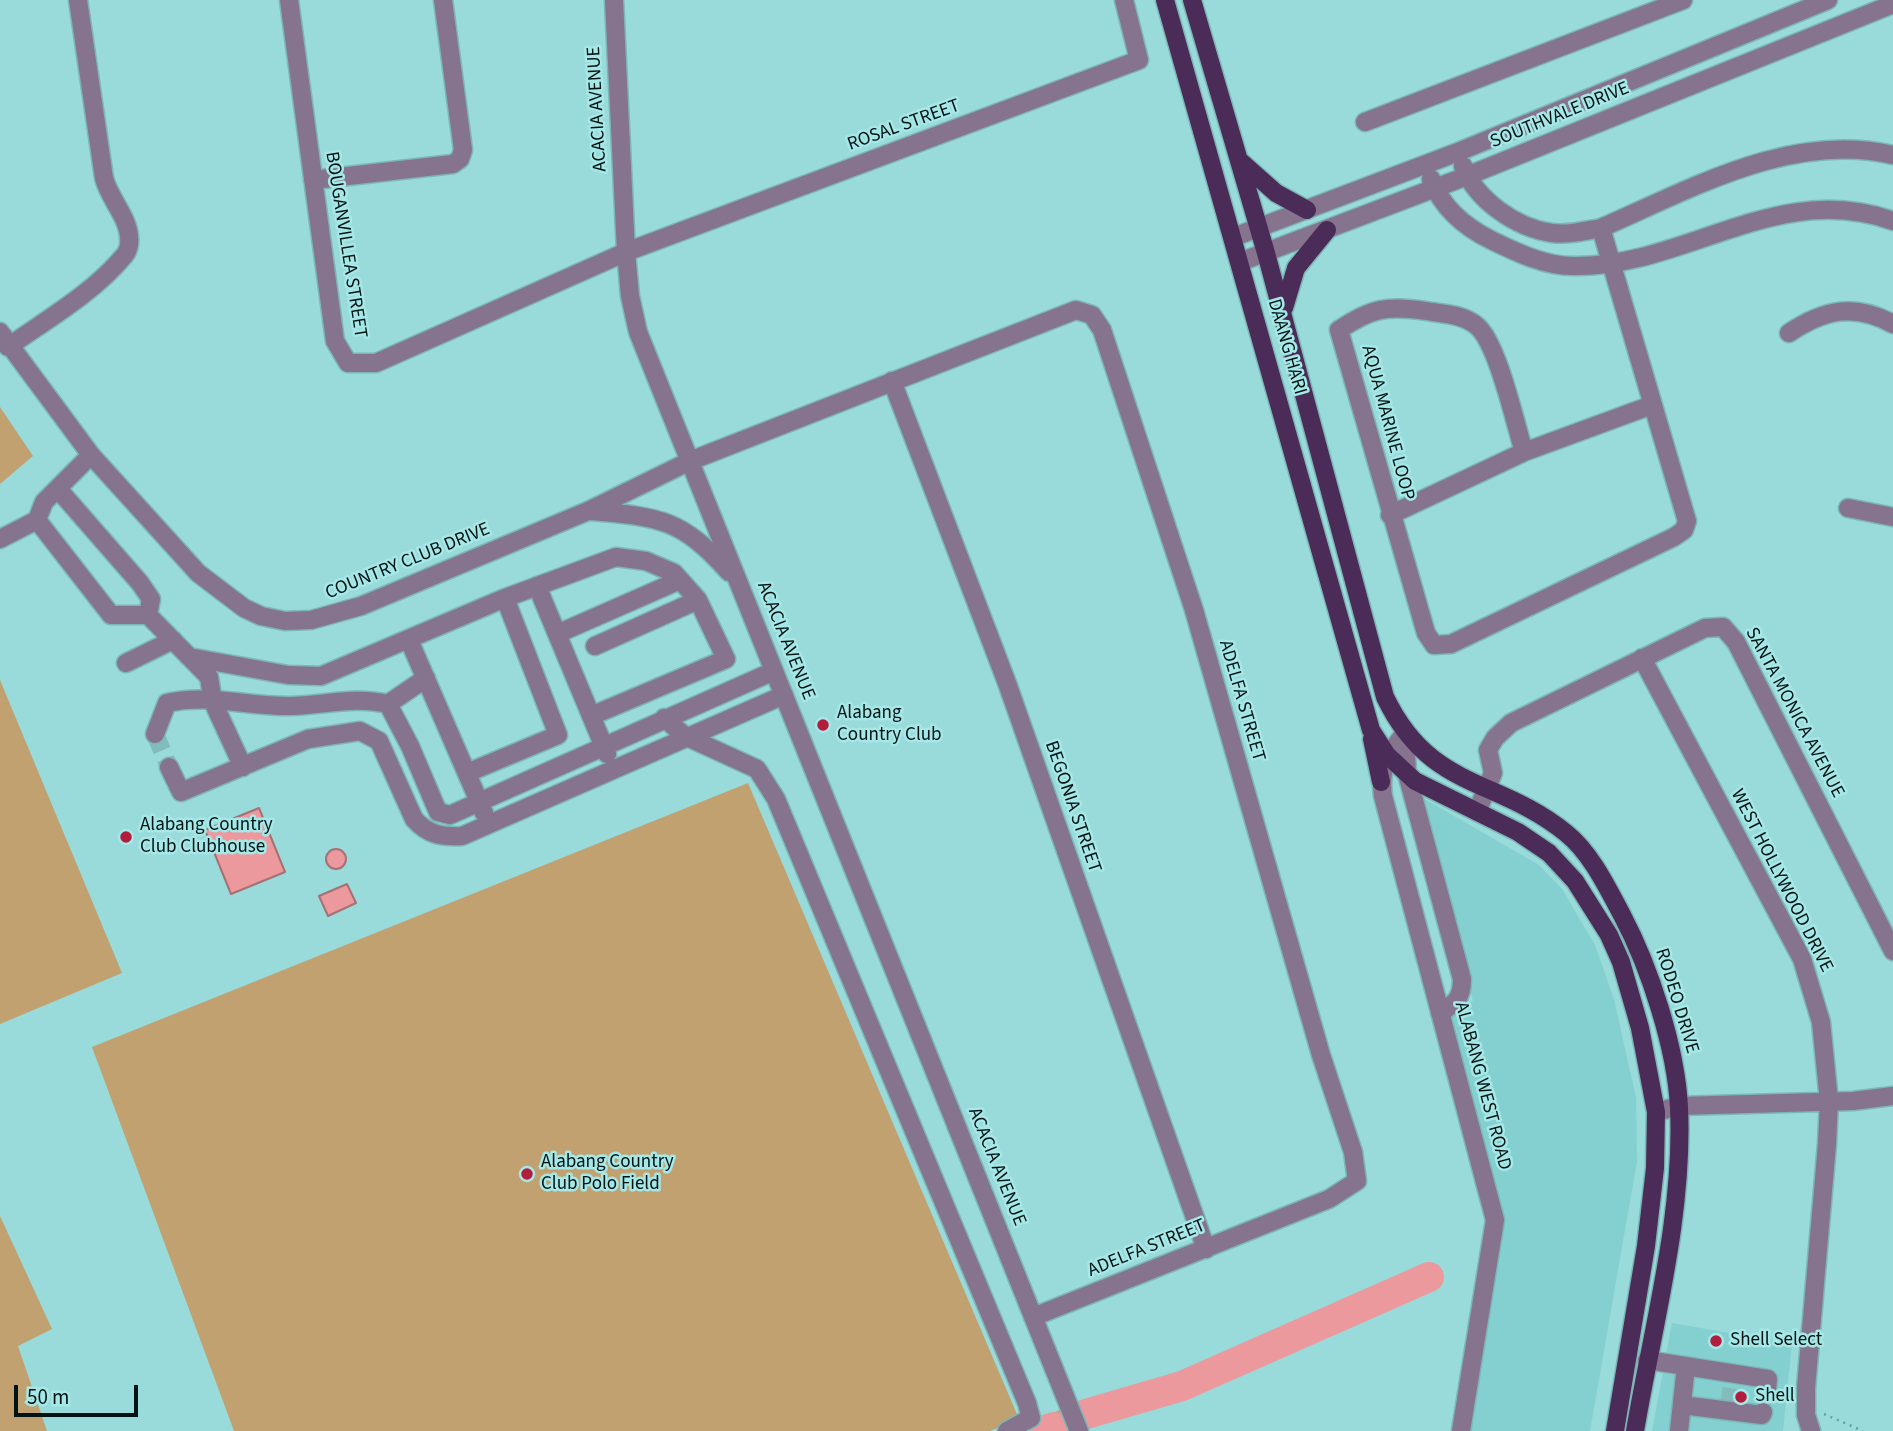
<!DOCTYPE html>
<html>
<head>
<meta charset="utf-8">
<style>
	body { margin:0 }
	#map { position:relative; width:1893px; height:1431px; overflow:hidden; background:#99dada; font-family:"Source Sans 3",sans-serif }
	canvas { display:block }
	.scale { position:absolute; left:14px; top:1385px; width:124px; height:32px; box-sizing:border-box; border:4px solid #001313; border-top:0; padding-left:9px; font-size:21px; line-height:24px; white-space:nowrap; color:#001313; -webkit-text-stroke:5px #a6e7e7; paint-order:stroke }
</style>
</head>
<body>
<div id="map">
<canvas width="1893" height="1431"></canvas>
<div class="scale">50 m</div>
</div>
<script>
const ctx = document.querySelector('canvas').getContext('2d');
ctx.lineJoin = 'round';
function fillPath(path, color) {
  ctx.fillStyle = color;
  ctx.fill(path, 'evenodd');
}
function trace(path, color, width, dash) {
  ctx.strokeStyle = color;
  ctx.lineWidth = width;
  ctx.lineCap = dash ? 'butt' : 'round';
  ctx.setLineDash(dash || []);
  ctx.stroke(path);
}
function label(font, color, halo, rows, align = 'center') {
  ctx.font = font + ' "Source Sans 3",sans-serif';
  ctx.lineWidth = 5;
  ctx.setLineDash([]);
  ctx.textBaseline = 'middle';
  ctx.strokeStyle = halo;
  ctx.fillStyle = color;
  for (const [text, x, y, turn = 0] of rows) {
    ctx.save();
    ctx.translate(x, y);
    ctx.rotate((+turn || 0) * Math.PI / 180);
    ctx.textAlign = isNaN(turn) ? turn : align;
    if (halo) ctx.strokeText(text, 0, 0);
    ctx.fillText(text, 0, 0);
    ctx.restore();
  }
}
const built = new Path2D(`
	M1423,798L1539,865L1562,889L1595,945L1614,999L1636,1098L1637,1161L1590,1431H1461L1495,1220L1440,1013L1473,1001Z
	M1672,1323L1792,1344L1783,1431H1652Z`);
const green = new Path2D(`
	M0,407L33,456L0,484Z
	M0,680L122,973L0,1024Z
	M748,783L1019,1419L990,1431H234L92,1047Z
	M0,1216L52,1329L18,1346L47,1431H0Z
	M1060,1410L1068,1427L1059,1431H1009Z`);
const water = new Path2D(`
	M259,808L285,872L231,894L205,830Z
	M326 859a10 10 0 1 1 20 0a10 10 0 1 1-20 0Z
	M347,884L356,903L328,916L319,896Z`);
const river = new Path2D(`
	M1086,1414L1182,1386L1429,1277
	M1042,1431L1054,1427`);
const minorTunnel = new Path2D(`
	M155,734L169,767
	M1729,1406L1732,1385`);
const path = new Path2D(`
	M1824,1414L1863,1431`);
const minor = new Path2D(`
	M289,0L335,341L348,363H376L626,252L1139,60L1124,0
	M614,0L626,252L630,296L638,332L1079,1431
	M1365,122L1683,0
	M1463,166C1476,200 1516,228 1552,233C1569,235 1584,231 1601,228C1691,189 1792,131 1893,155
	M1431,179C1442,208 1466,228 1493,241C1518,253 1545,266 1573,266C1684,268 1778,179 1893,221
	M313,180L453,164L460,159L463,150L443,0
	M1234,237L1458,152L1828,0
	M1240,262L1467,176L1893,4
	M0,332L91,455L198,573L244,608L261,616L285,621L311,620L361,606L588,511L690,461L1076,310L1092,315L1102,330L1194,610L1321,1055L1353,1152L1357,1181L1329,1199L1033,1317
	M1789,333C1825,309 1855,303 1893,324
	M8,347C46,320 93,293 123,257C128,252 130,244 129,237C128,217 109,198 104,178L78,0
	M892,381L1007,683L1206,1249
	M1524,452C1515,423 1498,344 1477,326C1463,314 1443,314 1426,311C1388,305 1371,308 1339,330L1426,633L1434,645L1451,644L1674,537L1684,530L1687,521L1601,228
	M91,455L44,502L37,520L111,615H148L209,677L213,702L243,767
	M58,489L140,583L151,599L148,615
	M1848,508L1893,517
	M591,511C659,517 681,518 729,572
	M1390,515L1524,452L1652,405
	M0,539L37,520
	M537,586L607,754
	M557,634L680,580
	M409,640L484,813
	M595,646L698,600
	M189,657L288,675L321,676L505,598L616,557L646,561L674,573L698,600L726,659L591,716
	M1642,658L1802,959L1821,1022L1829,1101L1827,1144L1806,1388V1415L1811,1431
	M126,663L173,640
	M388,704L426,678
	M664,718L685,736L757,769L776,799L1027,1403L1031,1418L1007,1431
	M1405,733C1388,754 1379,768 1383,796L1495,1220L1461,1431
	M1405,733L1407,774L1462,979C1462,998 1456,1003 1440,1013
	M155,734L167,703C207,693 250,707 291,706C325,705 355,696 388,704L410,746L438,812L450,815L774,671
	M169,767L181,792L308,739L360,731L379,741L414,819C428,835 442,837 462,836L784,695
	M467,773L558,735L505,598
	M1477,812L1493,773L1488,750L1495,738L1511,723L1705,628L1723,627L1736,642L1893,951
	M1656,1112L1679,1106L1853,1101L1893,1096
	M1647,1360L1768,1379L1767,1390
	M1682,1405L1762,1415L1763,1412
	M1679,1431L1686,1366`);
const major = new Path2D(`
	M1165,0L1371,730L1387,755L1415,781L1518,832L1549,853L1575,881L1609,935L1621,962L1640,1028L1656,1112L1655,1168L1646,1246L1615,1431
	M1192,0L1266,253L1385,697C1430,791 1497,777 1566,833C1591,853 1607,887 1622,915C1650,968 1676,1048 1679,1107C1684,1215 1653,1325 1635,1431
	M1240,161L1276,193L1307,210
	M1284,308L1296,268L1327,230
	M1372,739L1381,782`);
const markers = [
	[823,725,7,"#b11d3d"],
	[126,837,7,"#b11d3d"],
	[527,1174,7,"#b11d3d"],
	[1716,1341,7,"#b11d3d"],
	[1741,1397,7,"#b11d3d"]
];
const streetNames = [
	["ACACIA AVENUE",598,109,-93],
	["SOUTHVALE DRIVE",1560,116,-22],
	["ROSAL STREET",904,126,-20],
	["BOUGANVILLEA STREET",345,245,81],
	["DAANG HARI",1286,347,74],
	["AQUA MARINE LOOP",1387,423,75],
	["COUNTRY CLUB DRIVE",408,562,-22],
	["ACACIA AVENUE",785,641,68],
	["ADELFA STREET",1241,701,74],
	["SANTA MONICA AVENUE",1794,713,62],
	["BEGONIA STREET",1072,807,71],
	["WEST HOLLYWOOD DRIVE",1781,881,63],
	["RODEO DRIVE",1676,1001,73],
	["ALABANG WEST ROAD",1482,1086,75],
	["ACACIA AVENUE",996,1167,68],
	["ADELFA STREET",1147,1249,-22]
];
const poiNames = [
	["Alabang",837,714],
	["Country Club",837,736],
	["Alabang Country",140,826],
	["Club Clubhouse",140,848],
	["Alabang Country",541,1163],
	["Club Polo Field",541,1185],
	["Shell Select",1730,1341],
	["Shell",1755,1397]
];
fillPath(built, '#84d0d0');
fillPath(green, '#c2a171');
fillPath(water, '#ec999e');
trace(water, '#a57174', 2);
trace(river, '#ec999e', 30);
trace(minorTunnel, '#82bcbc', 18, [18, 9]);
trace(minor, '#7db6b6', 21);
trace(major, '#7db6b6', 21);
trace(path, '#6a9d9d', 2.5, [2, 5]);
trace(minor, '#86738d', 18);
trace(major, '#4b2b57', 18);
for (const [x, y, r, color] of markers) {
  const dot = new Path2D();
  dot.arc(x, y, r, 0, 2 * Math.PI);
  ctx.fillStyle = color;
  ctx.fill(dot);
  trace(dot, '#a6e7e7', 2.5);
}
label('19px', '#001313', '#a6e7e7', streetNames);
label('19px', '#001313', '#a6e7e7', poiNames, 'left');
</script>
</body>
</html>
